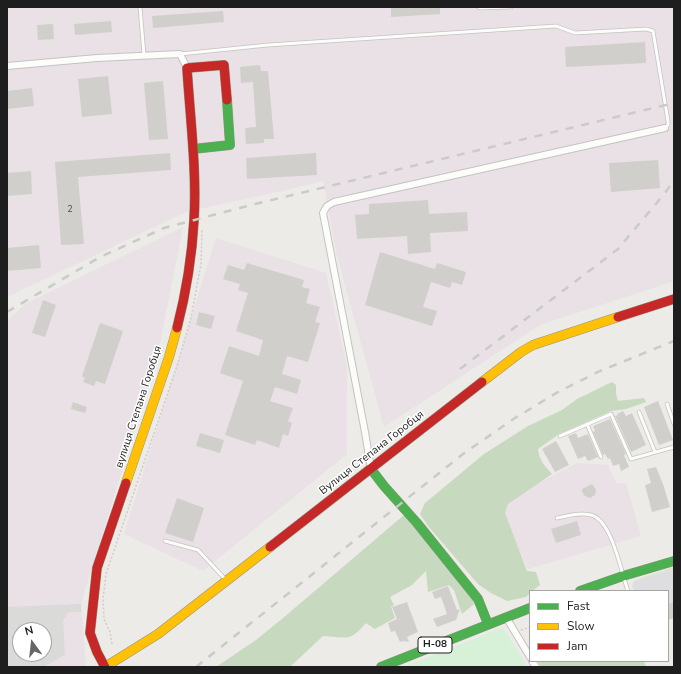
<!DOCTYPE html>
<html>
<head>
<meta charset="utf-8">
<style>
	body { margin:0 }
	#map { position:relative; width:681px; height:674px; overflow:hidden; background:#ecebe7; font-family:"Nunito Sans",sans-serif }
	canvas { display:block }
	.frame { position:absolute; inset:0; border:8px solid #1e1e1e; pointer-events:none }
	.legend { position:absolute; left:529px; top:590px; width:140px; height:72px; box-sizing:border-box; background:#fff; border:1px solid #a5a5a5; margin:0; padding:5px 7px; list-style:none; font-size:12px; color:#1e1e1e }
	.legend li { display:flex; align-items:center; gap:8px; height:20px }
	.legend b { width:20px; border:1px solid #a5a5a5 }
	.north { position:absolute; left:12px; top:622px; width:40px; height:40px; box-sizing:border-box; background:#fff; border:1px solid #a5a5a5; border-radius:50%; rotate:345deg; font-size:11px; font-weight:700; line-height:16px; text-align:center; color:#1e1e1e }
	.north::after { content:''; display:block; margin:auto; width:14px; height:18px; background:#666664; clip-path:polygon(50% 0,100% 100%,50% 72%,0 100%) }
</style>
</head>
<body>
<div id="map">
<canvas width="681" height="674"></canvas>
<div class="frame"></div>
<ul class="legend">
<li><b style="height:5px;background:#4caf50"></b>Fast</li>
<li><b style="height:5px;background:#ffc107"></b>Slow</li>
<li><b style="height:5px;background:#c62828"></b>Jam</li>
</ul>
<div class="north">N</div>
</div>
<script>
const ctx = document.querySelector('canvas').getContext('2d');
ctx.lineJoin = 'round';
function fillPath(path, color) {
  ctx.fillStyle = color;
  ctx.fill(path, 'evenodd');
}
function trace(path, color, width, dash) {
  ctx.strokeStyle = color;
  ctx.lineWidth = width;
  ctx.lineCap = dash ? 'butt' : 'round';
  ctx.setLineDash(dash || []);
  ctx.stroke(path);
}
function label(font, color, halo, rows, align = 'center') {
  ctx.font = font + ' "Nunito Sans",sans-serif';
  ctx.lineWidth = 3;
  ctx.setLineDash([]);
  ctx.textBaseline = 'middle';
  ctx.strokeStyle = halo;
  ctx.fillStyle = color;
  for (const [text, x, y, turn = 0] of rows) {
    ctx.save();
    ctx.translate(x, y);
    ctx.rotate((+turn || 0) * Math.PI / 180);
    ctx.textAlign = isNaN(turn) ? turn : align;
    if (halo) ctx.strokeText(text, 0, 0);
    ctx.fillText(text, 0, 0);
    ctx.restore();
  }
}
const industrial = new Path2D(`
	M7,7H674V281L540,325L384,427L337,256L323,181L299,187L186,212L7,297Z
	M183,227L157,358L81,603L86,667H7V321L25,304ZM20,630H44V654H20Z
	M216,238L326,273L347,367V454L203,571L124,534Z
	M577,463L608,465L616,483H626L641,536L528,569L498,504Z`);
const religious = new Path2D(`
	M81,604V612H69L63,620L65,655L43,667H7V607ZM20,630H44V654H20Z`);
const grass = new Path2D(`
	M674,567V569L634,581L641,578Z`);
const forest = new Path2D(`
	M612,382L616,385V394L618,401L644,398L646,402L626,409L611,411L559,434L538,449C539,460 545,466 552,474L508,504L505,513L527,571L536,572L540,585L532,591H530V593L526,597L507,601L491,593L478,584L428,526L420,514L425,503L484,454L528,426L562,410L577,399Z
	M404,515L472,597L474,604L462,614L454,590L449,585L428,592L426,571L412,585L390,597L394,605L391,607L395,618L375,629L366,623C349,643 347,637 323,636L291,666L292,667H216L256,640L283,618Z
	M538,661H644L646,667H541Z`);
const park = new Path2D(`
	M503,627L527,667H404Z`);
const plaza = new Path2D(`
	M674,569V602L668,604V591H634L632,586L634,581Z`);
const building = new Path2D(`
	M391,7H440V14L391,17Z
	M223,11L224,22L153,28L152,16Z
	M111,21L112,32L75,35L74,24Z
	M53,24L54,39L38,40L37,25Z
	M645,42L646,63L566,67L565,47Z
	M260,65L261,71H268L274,139H264V143L246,144L245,128L256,127L253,82L241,83L240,67Z
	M108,76L112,114L82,117L78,79Z
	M163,81L168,139L149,140L144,83Z
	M32,88L34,106L7,109V91Z
	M170,153L171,170L78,177L84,244L61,245L55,162Z
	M316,153L317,175L247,179L246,158Z
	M658,160L660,188L611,192L609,163Z
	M31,171L32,194L7,196V173Z
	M428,200L429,214L467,212L468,231L430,233L431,252L408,254L407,236L357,239L355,215L369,214V204Z
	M39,245L41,268L7,271V248Z
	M380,252L435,269L437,263L466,272L462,285L452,282L450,288L431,282L423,307L437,311L432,326L365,305Z
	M247,263L304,280L302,287L310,289L306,303L320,307L315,322L320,323L308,362L287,356L282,374L301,380L297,394L275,387L270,401L293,408L288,421L292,423L288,436L283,434L279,448L257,440L255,445L225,435L243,381L220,373L229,346L259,356L263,340L236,331L248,293L238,290L240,284L223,279L228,265L244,270Z
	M43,300L56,305L45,337L32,333Z
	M199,312L215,316L211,329L196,325Z
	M100,323L123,331L105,384L96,381L94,386L83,382L85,378L82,376Z
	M658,401L673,440L659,445L644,407Z
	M73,402L87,407L85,413L71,409Z
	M623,411L626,416L632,413L646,445L631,452L615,416L618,415L617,414Z
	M610,419L626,454L624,455L629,467L621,471L619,464L613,466L610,458L608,459L605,454L603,455L593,432L595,431L593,426Z
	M200,433L224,440L220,453L196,446Z
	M576,433L578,438L588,434L598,457L588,461L585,456L578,459L568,436Z
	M556,441L569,465L555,472L542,449Z
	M656,467L663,484L670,507L652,512L645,485L651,483L647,469Z
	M592,484L596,490L595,495L590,498L585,496L582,492V489Z
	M177,498L204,508L193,542L165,533Z
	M577,521L581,535L556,543L551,529Z
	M448,586L457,610L460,609L456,620L437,627L433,619L447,614L441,597L435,599L432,592Z
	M407,602L418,632L407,637L409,642L403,641L400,642L395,631L391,632L388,623L397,619L392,607Z
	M674,602V618L668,620V604Z`);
const path = new Path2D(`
	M521,630L530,627
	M112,644L110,632L104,619L103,599L106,574L177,366L191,318L201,264L202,230`);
const lane = new Path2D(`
	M140,7L144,55
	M478,7L481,8L511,7
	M180,54L268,45L556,26L575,33L646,29L653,31L668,121V125L665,128
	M667,404L674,424
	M639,412L655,452
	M587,424L601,457
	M560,436L611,414L631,459L674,447
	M557,518C568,516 579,512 591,515C612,520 621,572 628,591
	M165,541L198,550L225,579`);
const street = new Path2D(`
	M7,66L97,58L180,54L187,68
	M371,469L365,432L323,213L327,206L334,202L665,128
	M506,617L530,657
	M532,661L536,667`);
const fast = new Path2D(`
	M193,149L230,145L227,100
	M371,469L384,486L417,523L478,599L488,624
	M580,591L623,576L674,561
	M381,667L530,608`);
const slow = new Path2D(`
	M482,382L521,352L533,345L618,317
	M126,483L169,357L177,328
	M105,667L158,634L270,547`);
const jam = new Path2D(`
	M618,317L674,299
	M177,328C186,293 192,257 194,220C197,171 190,117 187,68L224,65L227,100
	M270,547L482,382
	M105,667L97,652L90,633L97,568L126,483`);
const rail = new Path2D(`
	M7,312L100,257L164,228L255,204L674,103
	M460,369L618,249L665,193L674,180
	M196,667L463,454L515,418L558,392L600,371L674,341`);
const numberNames = [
	["2",70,210]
];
const shields = [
	[435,645,34]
];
const shieldNames = [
	["Н-08",435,645]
];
const streetNames = [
	["вулиця Степана Горобця",139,407,-72],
	["Вулиця Степана Горобця",372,453,-38]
];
fillPath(industrial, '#e9e1e5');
fillPath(religious, '#dadad8');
fillPath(grass, '#d7e8c8');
fillPath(forest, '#c7d9be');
fillPath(park, '#d7f0d8');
fillPath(plaza, '#dedee1');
fillPath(building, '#d1cfcc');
trace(lane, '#c3c3c1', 4.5);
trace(street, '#c3c3c1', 8);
trace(fast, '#929581', 10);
trace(slow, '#929581', 10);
trace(jam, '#929581', 10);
trace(path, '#d5cac7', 1.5, [2, 2]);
trace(lane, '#fcfcfb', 3);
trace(street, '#fcfcfb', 6);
trace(fast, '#4caf50', 9);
trace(slow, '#ffc107', 9);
trace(jam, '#c62828', 9);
trace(rail, '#cacac9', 2.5, [8, 8]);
label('9px', '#4b4a4a', null, numberNames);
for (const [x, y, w] of shields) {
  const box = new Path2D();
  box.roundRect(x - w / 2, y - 8, w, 16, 3);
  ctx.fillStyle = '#fff';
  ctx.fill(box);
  trace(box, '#1e1e1e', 1);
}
label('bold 10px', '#1e1e1e', null, shieldNames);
label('11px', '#1e1e1e', '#fff', streetNames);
</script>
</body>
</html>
